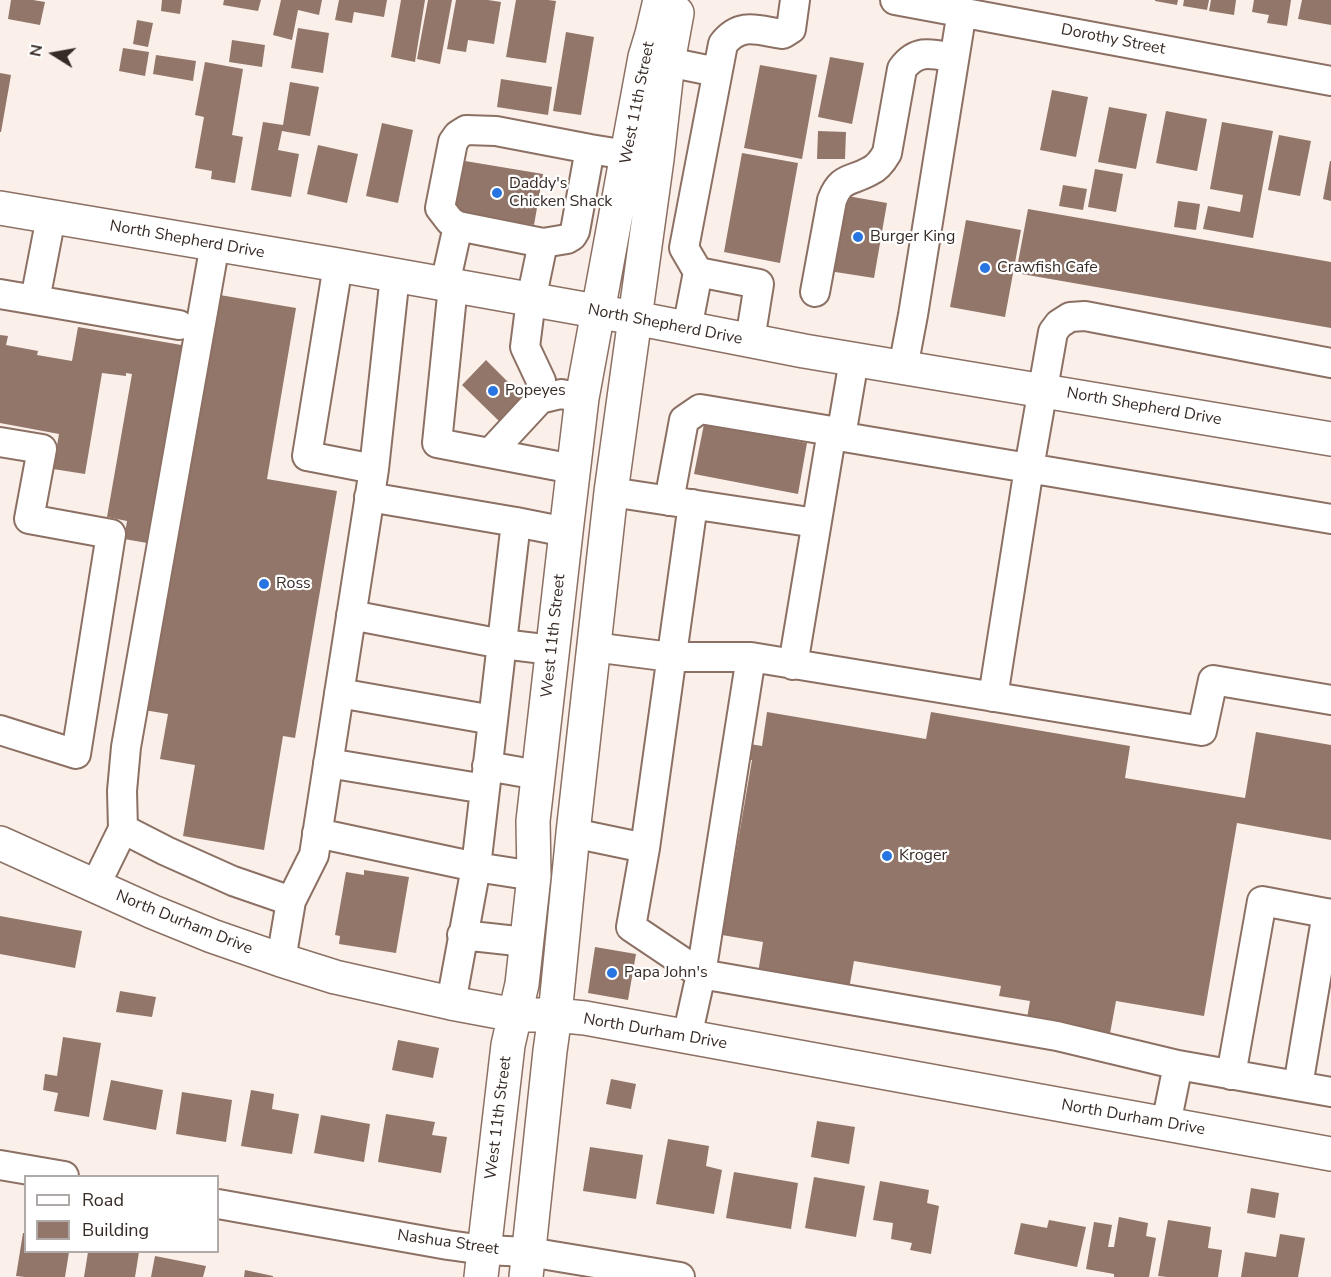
<!DOCTYPE html>
<html>
<head>
<meta charset="utf-8">
<style>
	body { margin:0 }
	#map { position:relative; width:1331px; height:1277px; overflow:hidden; background:#fbefe9; font-family:"Nunito Sans",sans-serif }
	canvas { display:block }
	.legend { position:absolute; left:24px; top:1175px; width:195px; height:78px; box-sizing:border-box; background:#fff; border:2px solid #afaaa8; margin:0; padding:8px 10px; list-style:none; font-size:18px; color:#372b26 }
	.legend li { display:flex; align-items:center; gap:12px; height:30px }
	.legend b { width:30px; border:2px solid #afaaa8 }
	.north { position:absolute; left:24px; top:24px; width:60px; height:60px; -webkit-text-stroke:4px #fff; paint-order:stroke; rotate:281deg; font-size:16px; font-weight:700; line-height:24px; text-align:center; color:#372b26 }
	.north::after { content:''; display:block; margin:auto; width:21px; height:27px; background:#372b26; clip-path:polygon(50% 0,100% 100%,50% 72%,0 100%) }
</style>
</head>
<body>
<div id="map">
<canvas width="1331" height="1277"></canvas>
<ul class="legend">
<li><b style="height:8px;background:#fff"></b>Road</li>
<li><b style="height:16px;background:#927669"></b>Building</li>
</ul>
<div class="north">N</div>
</div>
<script>
const ctx = document.querySelector('canvas').getContext('2d');
ctx.lineJoin = 'round';
function fillPath(path, color) {
  ctx.fillStyle = color;
  ctx.fill(path, 'evenodd');
}
function trace(path, color, width, dash) {
  ctx.strokeStyle = color;
  ctx.lineWidth = width;
  ctx.lineCap = dash ? 'butt' : 'round';
  ctx.setLineDash(dash || []);
  ctx.stroke(path);
}
function label(font, color, halo, rows, align = 'center') {
  ctx.font = font + ' "Nunito Sans",sans-serif';
  ctx.lineWidth = 4.5;
  ctx.setLineDash([]);
  ctx.textBaseline = 'middle';
  ctx.strokeStyle = halo;
  ctx.fillStyle = color;
  for (const [text, x, y, turn = 0] of rows) {
    ctx.save();
    ctx.translate(x, y);
    ctx.rotate((+turn || 0) * Math.PI / 180);
    ctx.textAlign = isNaN(turn) ? turn : align;
    if (halo) ctx.strokeText(text, 0, 0);
    ctx.fillText(text, 0, 0);
    ctx.restore();
  }
}
const building = new Path2D(`
	M11,0H33L45,2L40,25L8,19Z
	M162,0H182L180,14L161,11Z
	M224,0H261L258,11L223,5Z
	M281,0H322L319,15L298,10L292,40L273,35Z
	M339,0H387L384,17L354,12L352,23L335,20Z
	M401,0H425L415,62L391,57Z
	M428,0H452L440,64L417,59Z
	M456,0H488L501,2L494,44L468,40L466,52L447,49Z
	M516,0H548L556,1L546,63L506,57Z
	M1155,0H1178L1177,5L1155,1Z
	M1184,0H1209L1207,10L1183,6Z
	M1211,0H1236L1234,15L1209,11Z
	M1254,0H1291L1287,26L1267,23L1269,15L1252,12Z
	M1302,0H1331V25L1298,19Z
	M137,20L153,23L148,47L133,44Z
	M298,28L329,33L323,73L291,68Z
	M566,32L594,37L581,115L553,111Z
	M232,40L265,45L262,67L229,62Z
	M123,48L149,52L145,76L119,71Z
	M156,55L196,61L193,81L153,74Z
	M830,57L864,63L852,124L818,117Z
	M205,62L243,69L232,135L243,137L235,183L211,179L212,171L195,168L204,117L195,115Z
	M760,65L817,75L802,159L744,148Z
	M0,73L11,75L1,132H0Z
	M501,79L552,87L548,115L497,107Z
	M290,82L319,87L310,136L282,131L278,150L299,154L291,197L251,190L263,122L283,125Z
	M1052,90L1088,97L1076,157L1040,150Z
	M1109,107L1147,114L1136,169L1098,162Z
	M1166,111L1207,119L1197,171L1156,163Z
	M1222,122L1273,131L1253,238L1203,229L1208,206L1240,212L1243,195L1210,189Z
	M382,123L413,130L398,203L366,196Z
	M818,131L846,132L845,159H817Z
	M1279,135L1311,141L1300,196L1268,190Z
	M318,145L358,154L347,203L307,194Z
	M742,153L798,163L780,263L724,252Z
	M459,160L543,174L534,225L450,211Z
	M1330,161H1331V201L1323,199Z
	M1095,169L1123,174L1116,212L1088,207Z
	M1063,185L1087,189L1083,210L1059,206Z
	M842,195L887,203L874,278L829,271Z
	M1178,201L1200,204L1196,230L1174,227Z
	M1028,209L1331,262V328L1016,273Z
	M966,220L1021,230L1005,317L950,307Z
	M214,294L296,308L267,479L337,491L295,738L283,736L264,850L183,836L195,765L160,759L168,714L144,710Z
	M78,327L187,346L153,544L124,539L127,521L107,517L132,374L126,373V376L102,373L85,474L53,469L59,434L0,423V335L8,336L6,345L38,351L37,355L72,361Z
	M486,360L523,397L499,421L462,385Z
	M704,424L807,443L798,494L694,474Z
	M767,712L926,739L931,712L1130,746L1125,778L1245,798L1256,732L1331,745V840L1237,823L1204,1016L1116,1001L1109,1039L1026,1024L1030,1001L999,996L1001,986L854,961L849,989L758,973L763,942L722,935L752,760L723,756L726,740L762,746Z
	M364,870L409,877L396,953L339,944L340,936L335,935L346,872L364,875Z
	M0,916L82,931L75,968L0,954Z
	M595,947L636,954L628,1000L588,993Z
	M120,991L156,997L152,1017L116,1012Z
	M63,1037L101,1043L89,1117L54,1111L58,1093L43,1090L45,1074L57,1076Z
	M398,1040L439,1048L433,1078L392,1070Z
	M611,1079L636,1084L631,1109L606,1104Z
	M111,1080L163,1090L156,1130L103,1120Z
	M251,1090L274,1094L272,1109L299,1114L292,1154L241,1146Z
	M182,1092L232,1100L226,1142L176,1134Z
	M386,1114L435,1122L432,1135L447,1137L441,1173L378,1162Z
	M321,1115L370,1124L364,1162L314,1153Z
	M817,1121L855,1127L849,1164L811,1157Z
	M668,1139L709,1146L706,1166L722,1170L714,1214L656,1204Z
	M590,1147L643,1155L636,1199L583,1191Z
	M734,1172L798,1183L791,1229L726,1218Z
	M814,1177L865,1186L856,1237L805,1228Z
	M880,1181L929,1190L927,1203L939,1206L931,1254L910,1250L912,1243L891,1239L893,1223L873,1220Z
	M1251,1188L1279,1193L1275,1218L1247,1213Z
	M1119,1217L1148,1223L1146,1236L1156,1238L1149,1277H1114V1274L1086,1269L1094,1222L1112,1225L1108,1247H1114Z
	M1049,1220L1086,1227L1077,1267L1014,1254L1021,1223L1047,1228Z
	M1168,1220L1211,1227L1208,1248L1222,1250L1218,1277H1167L1158,1276Z
	M23,1233H26V1252H69L65,1277H25L16,1276Z
	M1280,1234L1305,1238L1298,1277H1241L1245,1252L1276,1257Z
	M88,1252H139L135,1277H84Z
	M155,1256L206,1266L203,1277H151Z
	M245,1270L273,1276V1277H244Z`);
const minor = new Path2D(`
	M895,0L1331,81
	M668,62L717,72
	M590,149L575,231L572,236L567,239L543,243L458,226L450,221L440,208L453,142L458,135L466,130L496,131L590,149L627,155
	M215,244L126,747L122,791L123,829L166,851L233,881L291,901
	M338,265L307,456L374,469
	M698,272L759,284L750,340
	M445,284L458,226
	M453,286L437,443L573,469
	M815,292L832,200C841,176 851,182 870,171C877,168 883,160 887,153L902,69C917,48 933,54 954,58
	M0,294L35,300L51,217
	M35,300L179,325
	M687,329L698,272L684,248L723,44C741,21 759,31 783,34L791,29L795,0
	M903,368L913,315L962,11
	M540,399L541,381L525,347L531,300L543,243
	M832,435L1331,519
	M841,436L854,360
	M0,442L42,449L29,519L111,534L76,754L0,730
	M490,453L540,399L561,394L582,398
	M611,492L816,523
	M369,497L516,522L566,532
	M669,501L684,420L700,409L832,431L793,665
	M693,504L645,848L631,927L701,974L1057,1036L1178,1065L1331,1092
	M351,615L502,644L552,650
	M593,647L671,657H751L1202,731L1213,680L1331,700
	M339,693L493,720
	M993,697L1029,468L1053,332L1059,324L1070,317L1085,316L1331,363
	M328,763L485,789
	M487,766L538,775
	M317,833L476,867L534,876
	M573,833L645,848
	M95,886L123,829
	M462,935L526,942
	M281,960L291,901L314,855L374,469L395,275
	M451,1003L476,867L516,522
	M687,1037L701,974L751,657
	M1231,1075L1262,901L1331,914
	M1298,1086L1327,913
	M1166,1124L1178,1065
	M0,1165L64,1176
	M218,1204L448,1245L484,1250L529,1252L680,1277`);
const major = new Path2D(`
	M0,208L338,265L635,318L804,351L1331,439
	M0,843L153,912L212,936L281,960L335,977L451,1003L515,1015H555L585,1018L1331,1154
	M481,1277L508,1045L522,984L534,876L533,821L566,532L582,398L645,57L652,34L660,0
	M526,1277L550,1051L555,1015L573,833L611,492L657,159L668,62L677,13`);
const markers = [
	[497,193,6,"#2875e1"],
	[858,237,6,"#2875e1"],
	[985,268,6,"#2875e1"],
	[493,391,6,"#2875e1"],
	[264,584,6,"#2875e1"],
	[887,856,6,"#2875e1"],
	[612,973,6,"#2875e1"]
];
const streetNames = [
	["Dorothy Street",1113,40,11],
	["West 11th Street",638,103,-79],
	["North Shepherd Drive",187,240,10],
	["North Shepherd Drive",665,325,11],
	["North Shepherd Drive",1144,407,10],
	["West 11th Street",554,636,-84],
	["North Durham Drive",184,923,22],
	["North Durham Drive",655,1032,10],
	["West 11th Street",499,1118,-83],
	["North Durham Drive",1133,1118,10],
	["Nashua Street",448,1243,8]
];
const poiNames = [
	["Daddy's",509,184],
	["Chicken Shack",509,202],
	["Burger King",870,237],
	["Crawfish Cafe",997,268],
	["Popeyes",505,391],
	["Ross",276,584],
	["Kroger",899,856],
	["Papa John's",624,973]
];
fillPath(building, '#927669');
trace(minor, '#8b7063', 32);
trace(major, '#8b7063', 36);
trace(minor, '#fff', 28);
trace(major, '#fff', 33);
for (const [x, y, r, color] of markers) {
  const dot = new Path2D();
  dot.arc(x, y, r, 0, 2 * Math.PI);
  ctx.fillStyle = color;
  ctx.fill(dot);
  trace(dot, '#fff', 2);
}
label('16px', '#372b26', '#fff', streetNames);
label('16px', '#372b26', '#fff', poiNames, 'left');
</script>
</body>
</html>
